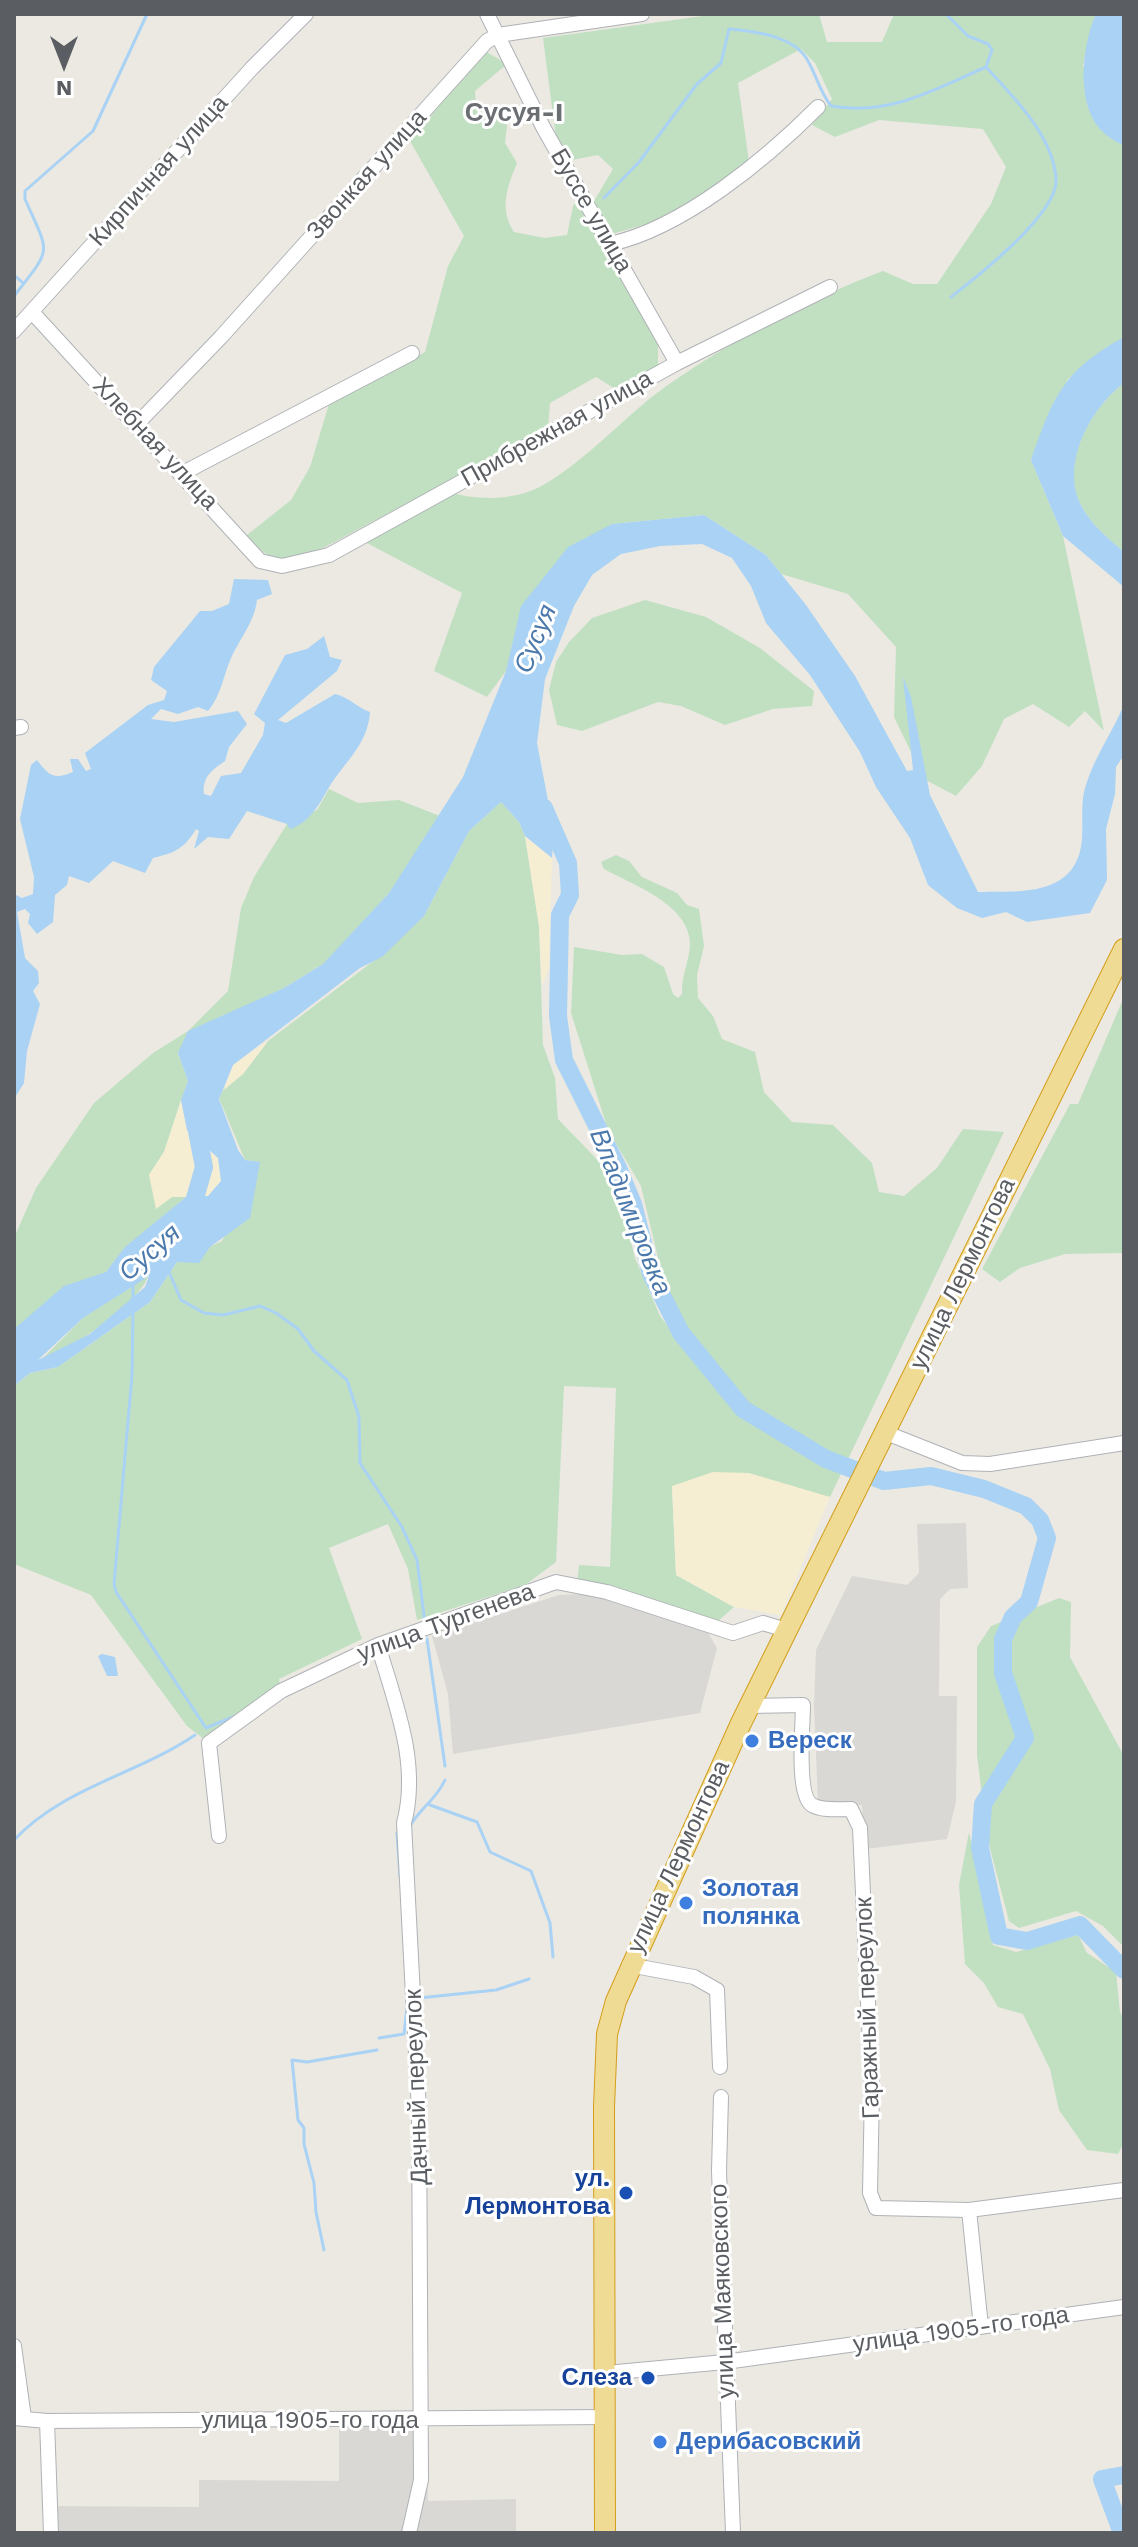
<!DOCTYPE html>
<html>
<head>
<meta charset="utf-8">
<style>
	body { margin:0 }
	#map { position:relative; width:1138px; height:2547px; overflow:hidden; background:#ebe9e2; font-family:"Work Sans",sans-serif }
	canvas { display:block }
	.frame { position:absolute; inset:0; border:16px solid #5a5d61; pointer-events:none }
	.north { position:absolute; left:24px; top:24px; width:80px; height:80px; -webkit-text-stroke:6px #fff; paint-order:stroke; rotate:180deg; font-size:22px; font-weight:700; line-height:32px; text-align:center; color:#5a5d61 }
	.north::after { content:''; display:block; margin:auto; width:28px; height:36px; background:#5a5d61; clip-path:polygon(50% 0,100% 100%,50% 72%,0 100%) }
</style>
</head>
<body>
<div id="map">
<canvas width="1138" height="2547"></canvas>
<div class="frame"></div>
<div class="north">N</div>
</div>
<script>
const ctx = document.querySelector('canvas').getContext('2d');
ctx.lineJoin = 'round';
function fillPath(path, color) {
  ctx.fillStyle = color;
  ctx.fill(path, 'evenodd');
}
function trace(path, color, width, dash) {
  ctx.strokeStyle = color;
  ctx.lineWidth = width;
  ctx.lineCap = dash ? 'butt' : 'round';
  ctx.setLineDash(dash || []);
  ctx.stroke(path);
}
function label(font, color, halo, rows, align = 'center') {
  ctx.font = font + ' "Work Sans",sans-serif';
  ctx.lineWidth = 6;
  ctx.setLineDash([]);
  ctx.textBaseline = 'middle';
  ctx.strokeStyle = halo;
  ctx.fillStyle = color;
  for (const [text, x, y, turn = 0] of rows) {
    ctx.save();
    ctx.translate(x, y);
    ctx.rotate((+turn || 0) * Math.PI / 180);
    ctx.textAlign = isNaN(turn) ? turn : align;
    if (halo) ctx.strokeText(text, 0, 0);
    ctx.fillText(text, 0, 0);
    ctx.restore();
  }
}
const industrial = new Path2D(`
	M966,1523L968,1588L950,1589L940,1599L939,1696H957L956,1802L947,1839L865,1849L862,1805L818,1802L814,1706L816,1650L852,1576L907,1585L919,1573L917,1524Z
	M587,1594L707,1631L717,1648L700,1713L453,1754L448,1694L432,1636L559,1595Z
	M426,2414L428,2501L516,2499V2533H48L47,2506L199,2507V2480L339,2481V2415Z`);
const green = new Path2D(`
	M717,14H819L827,42H882L894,14H1096L1083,65L1109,137L1124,146V337L1068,379L1031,460L1063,536L1104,731L1085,711L1069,727L1033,704L1004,719L982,766L956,796L924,779L894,717L896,647L848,594L781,574L766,555L704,515L612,524L512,650L506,671L487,697L434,671L462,593L363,541L449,492C471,499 498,500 521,494C562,485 622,419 657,393C719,347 811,298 883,271L913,284H937L991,204L1006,167L983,129L879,120L835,137L812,125L832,99L815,63L801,49L738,83L749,162L664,219L612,234L594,201L613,169L598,155L572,160L556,138L543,38Z
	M485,51L507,64L475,91L476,107L501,115L507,126L505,143L517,163C507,188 499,208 514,232L545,238L567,235L573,206L580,197L658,341V369L617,390L596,377L550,403L548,428L323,548C286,559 273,569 247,535L291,500L310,467L329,404L425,352L448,266L464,236L410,141Z
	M1124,383V552C1108,538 1091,525 1081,505C1059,463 1091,408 1124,383Z
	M645,600L706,617L760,648L814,691L812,706L773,709L725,725L681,706L658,702L582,731L557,725L549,690L556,662L569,642L592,618Z
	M329,789L358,803L399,800L440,816L389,893L326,962L284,988L240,1009L178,1053L188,1081L164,1152L149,1175L172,1197H186L126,1247L106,1272L83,1282L14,1329V1238L36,1188L94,1103L153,1053L188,1031L228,991L241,908L254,877L287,824L317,810Z
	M501,802L519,822L525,836L539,926L543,1045L555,1078L558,1119L614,1177L635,1258L660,1316L690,1356L659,1262L641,1186L608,1130L571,1013L574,947L622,955L642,954L664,967L673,994L678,998L682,994C681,976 689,962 690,945C691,905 633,885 604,869L601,862L616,855L629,861L642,877L677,893L687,905L699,909L704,946L697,975L698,998L713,1016L722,1039L755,1052L764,1092L792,1122L833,1125L872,1163L879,1192L904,1196L937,1168L963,1129L1004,1132L830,1497L672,1486L676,1575L734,1607L707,1631L587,1594H576L579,1565L610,1567L616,1388L564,1386L556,1562L525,1585L417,1620L408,1569L388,1524L329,1548L362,1639L279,1679L281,1691L209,1743L187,1726L91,1595L14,1564V1386L30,1373L58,1367L150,1302L177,1262L222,1241L259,1162L245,1160L219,1098L227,1083L243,1074L268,1041L384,953L424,916L469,831Z
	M1124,997V1253L1065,1254L1020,1268L1000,1282L982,1269L1070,1104H1078Z
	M149,1275C136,1307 73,1348 41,1360L83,1318Z
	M1059,1598L1071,1602L1070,1657L1124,1756V1947L1103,1926L1076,1911L1019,1928L1009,1921L987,1837L977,1755V1647L991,1626Z
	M969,1832L993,1945L1016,1952L1078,1935L1087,1953L1116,1972L1120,2012L1124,2020V2142L1118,2154L1087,2150L1059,2110L1050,2069L1023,2014L998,2007L984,1983L965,1964L959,1885Z`);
const sand = new Path2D(`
	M525,836L552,858L549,968L542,986L539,926Z
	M268,1041L243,1074L224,1090L233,1065Z
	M181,1100L187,1130L218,1158L221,1181L208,1196L172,1197L156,1209L149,1175L164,1152Z
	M713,1472L749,1473L830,1497L781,1615L734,1607L676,1575L672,1486Z`);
const water = new Path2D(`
	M1096,14H1124V146C1115,141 1106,136 1099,128C1076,100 1082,45 1096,14Z
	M1124,337V383C1091,408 1060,463 1081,505C1091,525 1108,538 1124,552V587L1063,536L1031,460C1053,398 1062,371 1124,337Z
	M704,515L766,555L806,605L855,676L907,771L913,770L903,677L911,697L930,795L978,892C1014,891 1065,897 1079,855C1086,835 1079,809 1085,788C1094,757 1112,733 1124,705V755L1116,767L1115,794L1106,829L1107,880L1090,913L1027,922L1006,912L982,918L957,908L928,885L910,838L876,787L860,752L810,675L766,623L751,586L732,558L702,544L660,546L621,554L592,575L574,606L545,679L537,743L554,832L552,858L525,836L519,822L501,802L469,831L424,916L382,957L360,968L233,1065L219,1099L238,1150L245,1160L260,1162L250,1218L210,1247L199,1263L177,1262L150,1302L58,1367L30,1373L14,1386V1329L64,1286L106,1272L125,1247L186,1197L208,1196L221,1181L218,1158L187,1130L181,1100L188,1081L178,1053L188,1031L284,988L323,964L389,893L463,777L506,671L521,606L568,547L612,524ZM149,1276L145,1287L90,1334L38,1360L83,1318Z
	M234,579L268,580L272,594L257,600C254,623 240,638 231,658C223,677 221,695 208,711L198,707L178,714L161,709L151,719L174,722L238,711L247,724L229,747L225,761C212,770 202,777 204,794L211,796L221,776L241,773L263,735L265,723L254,714L285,655L307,649L324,636L330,657L342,660L337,671L278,720L286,723L335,694C349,697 356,707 370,712C368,745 344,762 328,789C319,805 309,823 290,829L287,824L247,811L229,839L208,837L194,849L199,831L196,829C185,848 175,853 153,858L145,873L113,861L89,883L69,876L67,885L55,895L53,922L37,934L28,923L30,914L25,909L17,912L25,958L38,971L39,983L33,991L40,1004L27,1051L24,1083L14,1099V894L22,898L33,894L34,877L20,819L31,765L37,760C49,776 54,780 73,772L70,759H78L86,771L91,769L85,753L148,705L164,700L167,691L151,680L154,667L200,611H212L229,604Z
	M102,1654L115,1657L118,1676H107L98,1656Z`);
const stream = new Path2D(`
	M604,198L639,162L697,84L721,63L729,29C754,31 795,36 808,61C817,77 820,92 831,106C890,116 933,90 986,67L992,50L988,44L968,36L946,14
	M14,275L23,283
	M14,296C53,246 50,256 25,199V191L93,131L147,14
	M951,297C977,277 1058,213 1056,180C1054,136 1014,98 986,67
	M169,1272L181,1300L204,1313L223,1315L260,1306L276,1313L298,1329L314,1351L347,1380L359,1417L360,1463L402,1527L417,1560L425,1623
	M133,1299V1282
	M133,1310L132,1375L114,1584L116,1592L206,1728L235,1716
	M427,1639L445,1766
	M430,1805L477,1822L490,1852L531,1871L550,1923L553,1957
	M410,1826C420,1808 436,1800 445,1780
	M397,1833L400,1877
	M14,1840C64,1787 136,1775 195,1735
	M419,1998L496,1990L529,1979
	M379,2038L404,2034L407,2008
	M324,2250L316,2212L314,2183L304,2144V2128L298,2120L292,2060L307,2062L377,2050`);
const river = new Path2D(`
	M544,808L568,863L570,895L560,915L558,1016L564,1060L618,1168L633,1204L651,1274L681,1333L743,1409L826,1459L884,1481L931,1476L984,1489L1026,1506L1040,1520L1047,1538L1029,1602L1013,1617L1003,1639V1673L1025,1738L983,1804L980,1848L999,1936L1027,1941L1080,1925L1124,1970
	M189,1219L204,1167L194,1116
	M1122,2533L1102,2479L1124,2475`);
const minor = new Path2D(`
	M487,14L543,127L677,363
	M610,244C683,228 765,160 818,107
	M32,312L260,561L282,566L329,555L677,363L830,287
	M14,331L252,68L306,14
	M137,424L221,337L487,41L498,35L642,14
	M183,473L412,353
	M14,728L21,727
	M884,1432L962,1463L990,1464L1124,1443
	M378,1645C395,1703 420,1763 404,1823L419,2111L421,2480L409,2533
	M750,1706L803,1705C803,1725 796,1795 812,1805C822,1811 840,1809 851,1809L860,1828L872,2090L870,2193L876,2208L969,2210L1124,2190
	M219,1836L209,1743L281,1691L378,1645L556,1582L607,1592L733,1633L763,1623L789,1631
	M629,1965L694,1977L717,1990L720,2067
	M721,2097L719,2171L733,2533
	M969,2210L981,2327
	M14,2346L24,2418
	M606,2373L725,2362L1124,2307
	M14,2418L47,2421L607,2417
	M47,2421L51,2533`);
const highway = new Path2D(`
	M605,2533L604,2107L607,2034L616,2001L741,1723L1124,949`);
const markers = [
	[752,1741,8,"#3f7fe0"],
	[686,1903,8,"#3f7fe0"],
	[626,2193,8,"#1a4fb4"],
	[648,2378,8,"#1a4fb4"],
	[660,2442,8,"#3f7fe0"]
];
const streetNames = [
	["Кирпичная улица",159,171,-48],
	["Звонкая улица",367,175,-48],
	["Буссе улица",591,211,60],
	["Прибрежная улица",557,429,-29],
	["Хлебная улица",155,444,47],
	["улица Лермонтова",963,1274,-64],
	["улица Тургенева",446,1623,-20],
	["улица Лермонтова",679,1857,-65],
	["Гаражный переулок",868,2008,-92],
	["Дачный переулок",417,2087,-92],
	["улица Маяковского",723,2291,-92],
	["улица 1905-го года",961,2330,-8],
	["улица 1905-го года",310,2421]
];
const shopNames = [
	["Вереск",768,1741],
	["Золотая",702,1889],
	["полянка",702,1917],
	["Дерибасовский",676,2442]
];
const transitNames = [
	["ул.",610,2179],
	["Лермонтова",610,2207],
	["Слеза",632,2378]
];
const neighbourhoodNames = [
	["Сусуя-I",514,113]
];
const waterNames = [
	["Сусуя",536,639,-68],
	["Владимировка",630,1212,68],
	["Сусуя",150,1253,-41]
];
fillPath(industrial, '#dad8d4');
fillPath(green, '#c1e0c2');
fillPath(sand, '#f5eed3');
fillPath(water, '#a9d2f4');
trace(stream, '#a9d2f4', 3);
trace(river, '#a9d2f4', 18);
trace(minor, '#afb2b6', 16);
trace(highway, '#d39e1a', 22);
trace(minor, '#fff', 14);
trace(highway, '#f0db94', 20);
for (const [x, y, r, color] of markers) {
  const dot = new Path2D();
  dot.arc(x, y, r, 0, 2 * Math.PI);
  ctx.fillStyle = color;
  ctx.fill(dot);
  trace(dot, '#fff', 3);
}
label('24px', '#5a5d61', '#fff', streetNames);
label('bold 24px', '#366cbe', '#fff', shopNames, 'left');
label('bold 24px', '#164399', '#fff', transitNames, 'right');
label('bold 26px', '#6b6f73', '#fff', neighbourhoodNames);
label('italic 26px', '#4c79ac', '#fff', waterNames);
</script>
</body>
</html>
